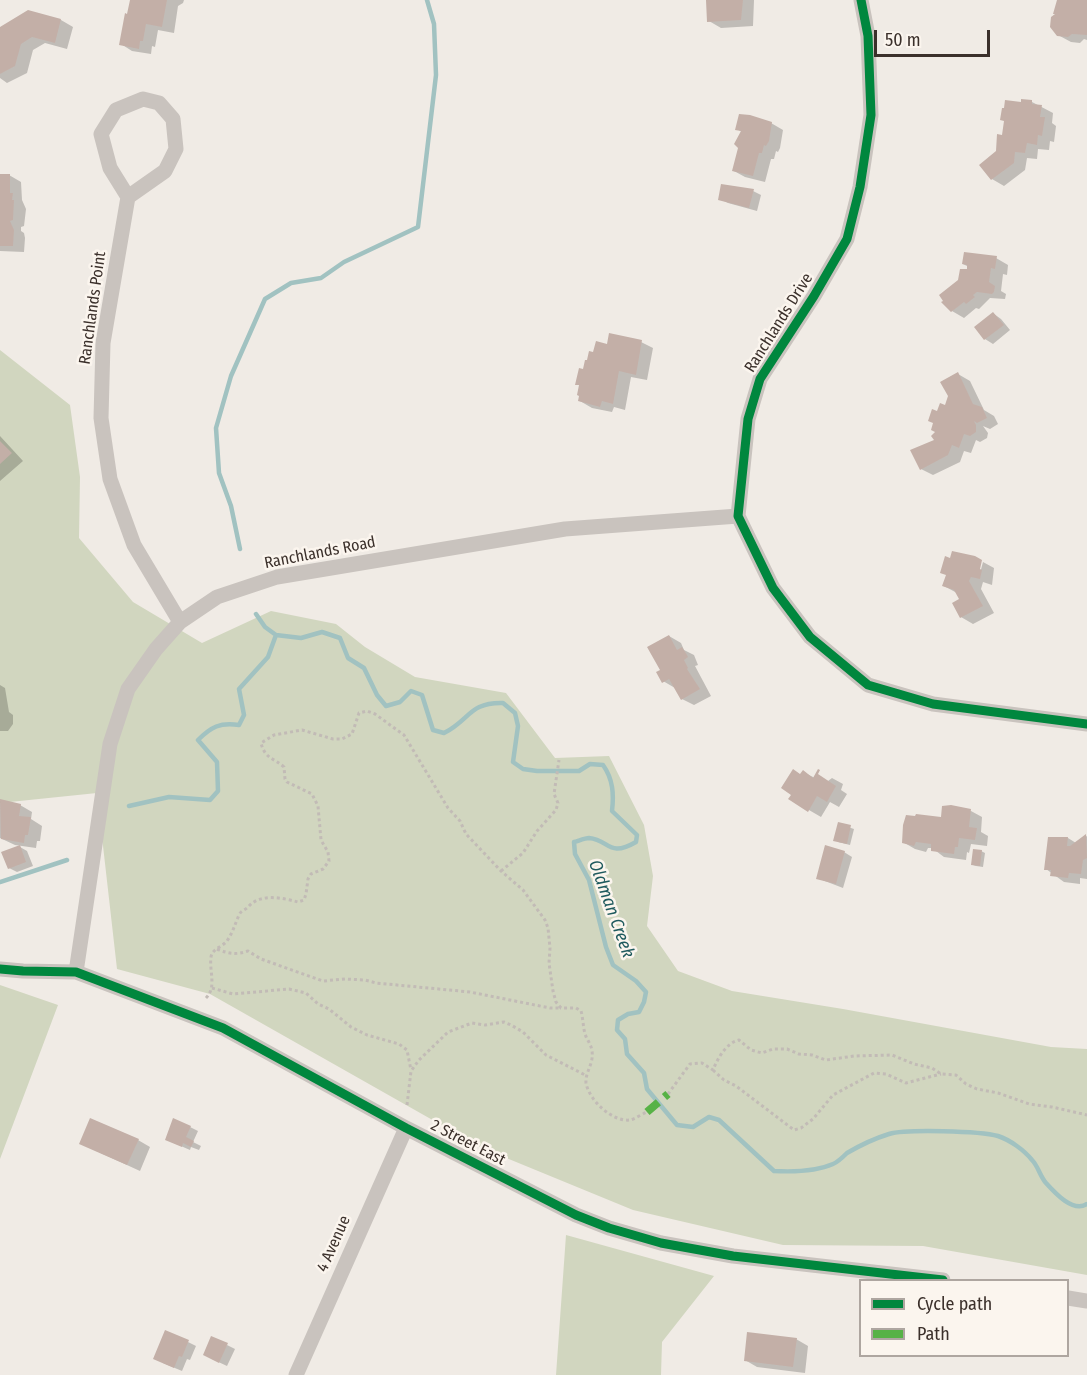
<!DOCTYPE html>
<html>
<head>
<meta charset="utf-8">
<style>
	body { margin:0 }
	#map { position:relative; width:1087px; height:1375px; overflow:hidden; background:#f0ebe5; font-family:"Fira Sans Condensed",sans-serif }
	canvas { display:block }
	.legend { position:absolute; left:859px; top:1279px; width:210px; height:78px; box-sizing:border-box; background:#fbf5ee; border:2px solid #aea6a0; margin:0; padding:8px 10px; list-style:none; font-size:18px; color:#3b302b }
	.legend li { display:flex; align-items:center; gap:12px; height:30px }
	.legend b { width:30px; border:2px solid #aea6a0 }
	.scale { position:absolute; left:874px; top:30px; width:116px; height:27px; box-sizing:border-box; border:3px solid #3b302b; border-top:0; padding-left:8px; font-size:18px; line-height:21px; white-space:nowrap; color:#3b302b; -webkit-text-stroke:4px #fbf5ee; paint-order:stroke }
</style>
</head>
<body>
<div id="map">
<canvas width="1087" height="1375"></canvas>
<ul class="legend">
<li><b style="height:8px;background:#00873e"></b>Cycle path</li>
<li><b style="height:8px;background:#57b246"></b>Path</li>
</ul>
<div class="scale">50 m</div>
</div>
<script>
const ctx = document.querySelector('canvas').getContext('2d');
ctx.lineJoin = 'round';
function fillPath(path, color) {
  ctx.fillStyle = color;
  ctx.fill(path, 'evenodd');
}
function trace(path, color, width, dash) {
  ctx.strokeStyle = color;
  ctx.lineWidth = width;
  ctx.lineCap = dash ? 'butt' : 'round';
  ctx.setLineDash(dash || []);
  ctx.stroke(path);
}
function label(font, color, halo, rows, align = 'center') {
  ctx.font = font + ' "Fira Sans Condensed",sans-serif';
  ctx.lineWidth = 5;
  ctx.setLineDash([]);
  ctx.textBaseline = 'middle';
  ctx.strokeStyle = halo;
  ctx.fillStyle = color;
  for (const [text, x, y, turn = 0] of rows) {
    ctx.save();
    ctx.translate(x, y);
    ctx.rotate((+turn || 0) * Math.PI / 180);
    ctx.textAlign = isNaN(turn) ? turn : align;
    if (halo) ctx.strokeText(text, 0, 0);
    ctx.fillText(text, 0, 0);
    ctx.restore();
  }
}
const green = new Path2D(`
	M0,350L70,405L80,477L79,538L133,602L202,643L271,611L336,624L365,647L415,677L506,693L555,758L609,756L644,825L653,876L647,926L678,971L732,991L843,1009L1051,1047L1087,1049V1275L923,1246L783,1245L633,1210L482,1148L210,994L117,969L97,793L0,803Z
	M0,985L58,1005L0,1159Z
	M566,1235L714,1276L662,1342L661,1375H556Z`);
const shadow = new Path2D(`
	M131,0H184L183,3L178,6L174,33L158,30L155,47L152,46L151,54L132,51L121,44Z
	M708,0H754L753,26L721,28L709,21Z
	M1058,0H1087V40L1084,39L1080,43L1071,42L1058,35Z
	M29,12L61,20L73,27L67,49L45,43L33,50L27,73L7,83L0,78V29Z
	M1032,102L1053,113L1052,123L1056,126L1054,142L1050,141L1049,150L1038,149L1037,159L1027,158L1025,170L1004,186L992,179L998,152L1022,104Z
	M771,123L783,130L780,148L778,152L776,151L774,159H771L765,182L745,177L734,171L742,132L737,129Z
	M0,175H9L21,182L22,200L26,209L24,226L21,227V231L24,233L25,238L24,252L0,251Z
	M753,191L761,195L757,211L728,203L720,199Z
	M996,258L1008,265L1007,275L1003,274L1001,291L1006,294L1005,299L990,298L979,309L976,308L964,318L952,311L968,271L969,267L963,264Z
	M994,314L1001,319L1010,330L993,344L985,339L976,328Z
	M641,342L653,348L647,380L631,377L625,410L614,407L612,412L592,408L580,401L584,371L594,354L608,346Z
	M958,374L970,381L984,410L994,416L998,424L990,429L983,426L988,433L987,438L980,442L976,440L971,453L964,451L960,462L933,475L921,469L936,441L938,413L946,407Z
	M0,436L23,461L0,481Z
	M983,562L994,568L992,585L983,582L981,589L994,613L973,624L961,617L954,603L961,599L957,593L944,586L947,575L979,577Z
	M669,636L681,643L684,650L694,655L698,665L695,666L711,696L694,705L682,699L675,688L663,681L662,670Z
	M0,685L5,688L9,712L13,715V724L8,731H0Z
	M803,772L815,778L828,781L832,778L843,784L841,790L847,794L839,807L830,802L821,817L790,799Z
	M0,801L20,805L32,812L31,819L42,826L40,841H37L36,848L15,845L0,838Z
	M971,811L982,817L981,832L988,836L987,846L971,844L969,853L967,852L966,860L944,857L932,848H928L926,852L915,849L903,842L942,819Z
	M839,824L854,829L850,845L838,842Z
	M1087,836V879L1080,878V884L1064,882L1046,869L1049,839L1068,838L1076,843Z
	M20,847L27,851L33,866L17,872L9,868Z
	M981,851L985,853L983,867L976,866L973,865Z
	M844,852L852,857L843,888L817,878Z
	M190,1127L198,1131L193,1142L201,1146L199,1150L191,1147L190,1150L174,1143Z
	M138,1140L150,1147L140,1171L81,1144Z
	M796,1339L808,1346L805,1373L757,1367L745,1360Z
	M188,1342L196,1346L190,1360L187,1359L182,1371L163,1363Z
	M227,1345L235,1349L227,1366L212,1359Z`);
const stream = new Path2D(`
	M240,549L231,506L219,473L216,428L231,376L265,299L291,283L321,278L344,262L418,227L436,75L434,24L427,0
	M256,614L265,627L276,635
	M276,635L301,638L322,632L340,638L348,658L364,668L377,695L386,706L400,702L411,691L422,695L433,730L444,733C470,720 469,702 503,703L515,713L518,726L513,762L523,769L537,771H579L590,764L603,765C613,779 614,794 612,811L637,835L636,842C608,858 610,840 589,838C585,838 578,841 574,842L575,854L589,880L606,947L613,965L636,981L646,992L644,1002L639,1012L628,1014L618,1020L617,1030L625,1039L627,1054L644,1073L647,1089L677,1125L693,1127L709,1117L719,1120L774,1171C793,1172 815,1172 833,1164C838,1162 843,1157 847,1153C859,1146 876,1138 889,1134C906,1129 980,1131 998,1136C1010,1140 1024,1150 1032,1160C1038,1166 1040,1176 1046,1183C1055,1193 1073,1213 1087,1204
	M129,806L169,797L210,800L218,791L217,762L198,740C211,727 220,722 239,725L244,715L239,689L268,657L276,635
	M0,882L67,860`);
const building = new Path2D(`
	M130,0H167L162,27L146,24L143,41H140L139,49L119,45L125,13L127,14Z
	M706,0H743L741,20L707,22Z
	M1057,0H1087V35L1072,34L1068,37L1057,36L1050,27L1051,17L1055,14H1053Z
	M28,10L61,19L55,43L32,37L21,44L15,66L0,74V27Z
	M1021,99L1032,100V104L1042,105L1040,117H1045L1042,136L1038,135L1037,145L1027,143L1025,153L1015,152L1014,163L991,180L979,165L996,151L997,134L1002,135L1004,121L1000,120L1002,108H1004L1005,100L1021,102Z
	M739,114L750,115L772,122L769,141L766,146L764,145L762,153H759L753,176L732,171L738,148L734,144L741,131L735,130Z
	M0,174H10V193H13L12,200H14L13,220L10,221L14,230L13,246H0Z
	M721,184L754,189L749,208L718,200Z
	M964,252L997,256L995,269L991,268L989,282L995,286L994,292L992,294L977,292L973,295L975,297L966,304L964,302L951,312L941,302L943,301L939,295L958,280L960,269H967V265L962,264Z
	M993,312L1004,325L984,340L974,327Z
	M609,333L642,340L636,375L619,371L613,404L602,401L600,407L578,401L579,396L577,395L579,385H575L579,368L583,369L585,360H587L589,351L593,352L596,341L607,344Z
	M958,372L973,404L982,407L987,418L977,423L974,421L976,425V432L970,436L964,434L959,448L952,445L948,455L920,470L910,450L934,440L931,436L935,432L931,430L933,423L928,421L932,409L937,411L940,403L945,405L948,396L940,382Z
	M0,441L12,453L0,464Z
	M952,551L975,556L982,560L980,569L982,570L980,579L971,577L969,581L983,606L960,618L952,603L959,599L954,590L942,586L946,575L940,573L945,556L950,558Z
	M669,635L677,650L682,647L687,655L688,657L684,660L688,668L687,669L700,689L681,700L669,679L662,683L656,672L660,670L647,647Z
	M793,769L800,774L803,770L813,778L818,769L820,770L818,774L836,786L827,802L817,796L808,812L788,799L791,795L781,788Z
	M0,799L21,804L19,816L31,817L28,835H25L24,843L1,839Z
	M951,805L971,809L969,827L977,828L975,840L959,838L958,847H955L954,854L931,851V844L916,842L914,846L902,843L903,825L906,815L915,816L916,814L941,817L942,806Z
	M838,822L851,825L847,844L833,841Z
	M1086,834L1087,858L1083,860L1081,874L1069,873L1068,878L1050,876L1051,870H1044L1048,837H1068L1067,846H1070Z
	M20,845L26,862L8,869L1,852Z
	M825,845L845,851L836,884L816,879Z
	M973,849L982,850L980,866L971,865Z
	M90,1118L139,1139L127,1165L79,1144Z
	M173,1118L191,1126L186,1137L194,1141L191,1147L183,1143L182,1147L165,1140Z
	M165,1330L189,1340L182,1357L179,1356L174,1368L153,1359Z
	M747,1332L797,1338L793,1367L744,1361Z
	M211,1336L228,1343L219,1363L203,1355Z`);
const path = new Path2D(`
	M501,871L523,853L537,831L556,810L558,803L554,794L559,760
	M217,949C229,954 236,955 248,951L261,959L323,981L345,979L365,980L376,983L470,992L550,1008H559
	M212,988L233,994L289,989L306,993L318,1004L329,1009L351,1027L367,1035L399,1044L407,1050L411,1070
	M206,998C217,987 209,971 211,957C212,949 222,947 227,941C233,932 235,924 239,915C241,910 246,910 249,906C261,893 283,898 298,902L304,900L306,894L308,879L311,874L323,869L329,861L328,852L321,840L318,806L312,794L287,782L285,779L284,767C274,758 265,759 261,743L274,735L302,730L333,739H342L352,734L359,713L367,711L375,714L404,735L448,808L460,821L466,834L501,871L523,890L545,920L548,928L550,948L549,963L553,991L556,1002L561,1008H576L581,1011C583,1018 583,1026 585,1034C587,1040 591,1044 592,1051C594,1064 585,1072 586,1083C589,1100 612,1122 630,1120C635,1119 642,1114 647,1112
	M713,1070L724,1080L736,1086L794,1130L801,1128L813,1119L833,1095L874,1073L886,1074L906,1083L941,1074
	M668,1094L690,1064L702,1063L713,1070C718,1058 726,1043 739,1040L751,1050L762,1053L773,1049H787L799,1054L812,1055L826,1060L854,1056L892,1055L914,1064L932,1068L941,1074L956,1075L966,1084L977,1089L998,1093L1029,1104L1052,1107L1087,1115
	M407,1105L411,1071L419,1060L448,1032L472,1023L485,1025L504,1022L511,1025L523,1032L546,1055L587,1076`);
const minor = new Path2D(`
	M861,0L868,36L871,115L860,187L847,239L814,296L760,379L748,419L738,516L773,588L810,637L868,685L933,704L1087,724
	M143,99L159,103L173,119L176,149L165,171L128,197L110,168L101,134L116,110Z
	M128,197L103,343L101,418L110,479L134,545L180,622
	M0,969L23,971L76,972L223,1028L406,1128L576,1215L609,1228L661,1243L733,1256L943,1280
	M76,972L110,744L128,689L156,649L180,622L217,597L277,577L565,529L738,516
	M1068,1298L1087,1301
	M296,1375L406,1128`);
const quiet = new Path2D(`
	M647,1112L668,1094`);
const cycleway = new Path2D(`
	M861,0L868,36L871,115L860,187L847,239L814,296L760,379L748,419L738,516L773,588L810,637L868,685L933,704L1087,724
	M0,969L23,971L76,972L223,1028L406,1128L576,1215L609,1228L661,1243L733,1256L943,1280`);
const streetNames = [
	["Ranchlands Point",93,308,-82],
	["Ranchlands Drive",779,323,-58],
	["Ranchlands Road",320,553,-11],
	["2 Street East",468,1143,27],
	["4 Avenue",334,1244,-66]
];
const waterNames = [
	["Oldman Creek",611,909,70]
];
fillPath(green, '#d1d6bf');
fillPath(shadow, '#0003');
trace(stream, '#a1c2c1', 4.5);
fillPath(building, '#c3afa7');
trace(path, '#c2bbb6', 3, [3, 3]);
trace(minor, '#c9c3be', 15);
trace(quiet, '#57b246', 8, [15, 8]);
trace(cycleway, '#00873e', 9);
label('16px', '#3b302b', '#fbf5ee', streetNames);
label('italic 18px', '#1f5a5e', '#fbf5ee', waterNames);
</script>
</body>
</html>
